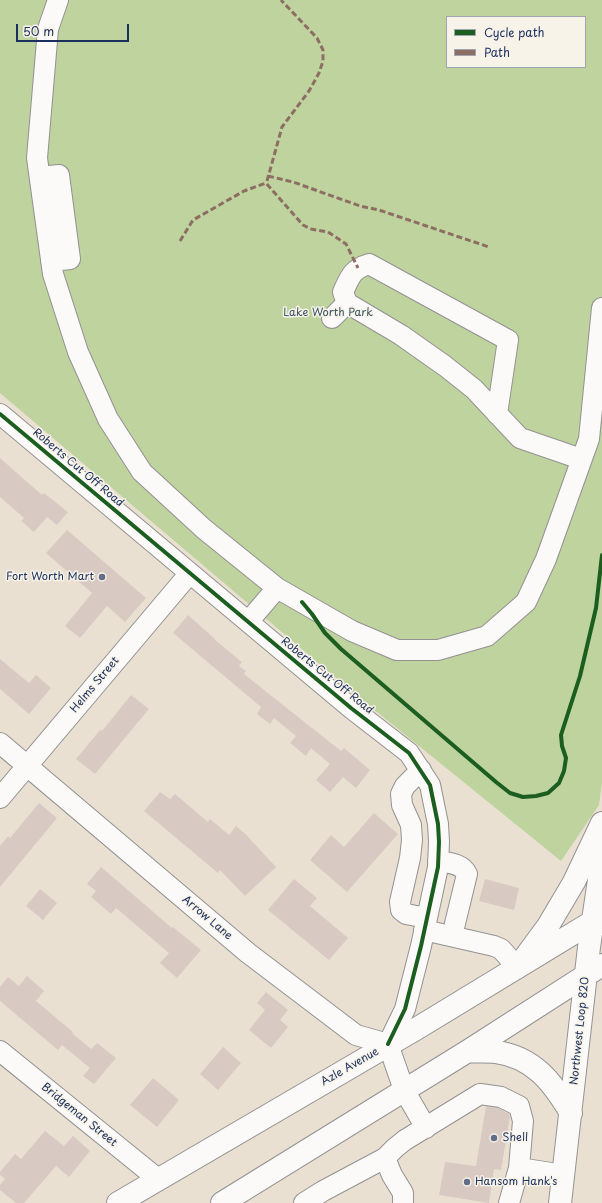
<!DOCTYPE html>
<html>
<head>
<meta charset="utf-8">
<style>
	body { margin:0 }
	#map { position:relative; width:602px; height:1203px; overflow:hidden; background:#e9e0d2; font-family:"Playpen Sans",sans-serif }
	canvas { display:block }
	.legend { position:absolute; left:446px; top:16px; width:140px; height:52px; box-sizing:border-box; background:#f7f3e8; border:1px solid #9fa5b1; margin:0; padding:5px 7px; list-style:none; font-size:12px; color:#1b2f5e }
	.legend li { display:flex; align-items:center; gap:8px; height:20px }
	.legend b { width:20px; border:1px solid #9fa5b1 }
	.scale { position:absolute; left:16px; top:24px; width:113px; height:18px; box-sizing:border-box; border:2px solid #1b2f5e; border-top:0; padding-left:5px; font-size:12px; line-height:14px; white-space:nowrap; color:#1b2f5e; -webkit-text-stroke:3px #f7f3e8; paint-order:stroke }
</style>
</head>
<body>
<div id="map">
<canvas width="602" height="1203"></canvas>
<ul class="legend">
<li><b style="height:5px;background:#1b5e20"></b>Cycle path</li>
<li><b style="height:5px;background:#8d6e63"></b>Path</li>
</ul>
<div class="scale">50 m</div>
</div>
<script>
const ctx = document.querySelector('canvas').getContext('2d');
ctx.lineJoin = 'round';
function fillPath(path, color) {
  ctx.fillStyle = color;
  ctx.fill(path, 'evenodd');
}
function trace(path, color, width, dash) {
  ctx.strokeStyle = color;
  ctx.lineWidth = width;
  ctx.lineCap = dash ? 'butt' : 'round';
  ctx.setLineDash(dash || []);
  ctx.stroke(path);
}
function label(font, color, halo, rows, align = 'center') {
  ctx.font = font + ' "Playpen Sans",sans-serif';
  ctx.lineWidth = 3;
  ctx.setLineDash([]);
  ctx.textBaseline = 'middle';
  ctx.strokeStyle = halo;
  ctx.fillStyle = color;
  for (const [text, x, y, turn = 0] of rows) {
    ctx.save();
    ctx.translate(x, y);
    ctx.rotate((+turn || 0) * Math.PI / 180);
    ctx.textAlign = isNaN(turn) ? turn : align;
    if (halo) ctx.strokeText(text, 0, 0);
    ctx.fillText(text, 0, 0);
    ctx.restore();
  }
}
const green = new Path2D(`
	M0,0H602V783L599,805L561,861L356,695L0,393ZM447,17H585V67H447Z`);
const building = new Path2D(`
	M0,458L42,495L44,493L68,512L57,525L47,517L34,532L21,521L24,518L0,497Z
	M67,530L146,598L125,622L107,606L80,638L65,626L92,593L46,553Z
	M188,615L215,639V640L242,662L239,666L246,671L244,674L341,751L344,748L370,770L356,788L343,777L330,792L316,780L330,764L311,748L306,756L290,743L296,736L274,718L270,724L257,714L261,707L173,633Z
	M0,659L29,683L36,675L51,688L29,714L0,689Z
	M131,695L149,709L95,774L76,759L100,730L102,731Z
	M160,792L170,799L175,794L208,822L210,819L229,835L236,826L249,837H248L276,867L245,896L220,870L218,873L144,811Z
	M39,803L57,818L0,887V846L8,836L10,838Z
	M374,813L398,834L347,892L310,860L331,835L344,847Z
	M101,867L172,928L173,927L201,950L177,978L160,963L169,953L116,908L111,914L91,897L96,891L87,884Z
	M294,879L317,898L310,906L348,938L329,960L268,910Z
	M485,879L519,888L514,910L479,901Z
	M40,889L57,903L43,920L26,906Z
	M27,976L44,991L36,1001L73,1032L72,1033L91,1049L97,1043L116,1058L94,1084L83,1076L90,1068L62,1045L58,1050L0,1001V987L8,977L19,986Z
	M266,992L288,1010L280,1020L288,1027L271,1048L249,1030L265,1010L257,1003Z
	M223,1047L241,1063L218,1090L200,1074Z
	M153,1078L179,1100L157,1127L130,1105Z
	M486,1106L498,1108L509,1114L510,1116L501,1170L494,1169L489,1203L439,1195L445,1162L476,1166Z
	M45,1131L64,1146L73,1136L90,1151L69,1177L56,1166L24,1203H16L0,1190V1185L5,1179L0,1175V1172L15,1154L21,1159Z`);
const minor = new Path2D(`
	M58,0L48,29L37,158L53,274L78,352L108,419L142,472L204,529L277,588
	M40,177L59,175L70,259L51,261
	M332,318L347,303
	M0,414L351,708L409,753L430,785L438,824L439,842L438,867L421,946L405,1009L388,1044
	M497,414L508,340L369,264C352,269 350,277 343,292L347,303L401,335L445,366L474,389L520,438L581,459
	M248,622L277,588L352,631L397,650H438L487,636L526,602L546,559L589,439L602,308
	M0,743L248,953L356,1035L388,1044
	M421,770L405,786L401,794L402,805L411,825L412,840L410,858L400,902L401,910L406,914L427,918
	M0,798L190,573
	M438,861C448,863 462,863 467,874L452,936
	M424,930L494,946L501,949L518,968
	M388,1044L404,1090L426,1128
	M0,1051L158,1179
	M304,1203L323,1191L385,1158
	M403,1203V1193L392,1175L385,1158L395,1148L405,1140L480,1094L501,1097L519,1106L523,1121L519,1168L564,1175
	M509,1203L519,1168`);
const major = new Path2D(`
	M523,960L548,926L574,882L602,823
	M468,1051C477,1052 487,1051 496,1052C534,1057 553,1083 571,1113
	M118,1203L416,1029L602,916
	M222,1203L468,1051L602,965
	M560,1203L589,947L602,860`);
const quiet = new Path2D(`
	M268,176L293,182L360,206L379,210L489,247
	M267,181L282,127L309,91L319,73L323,61V50L317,38L281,0
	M180,241L193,220L244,191L266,183L303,225L311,229L328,232L346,244L358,268`);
const cycleway = new Path2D(`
	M0,414L351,708L409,753L430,785L438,824L439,842L438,867L421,946L405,1009L388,1044
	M302,602L312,614L325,633L341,649L496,782L510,793L523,797L536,796L548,793L559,783L564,771L566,758L562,746L561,735L580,676L596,608L602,555`);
const markers = [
	[102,577,4,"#636d87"],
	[494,1138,4,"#636d87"],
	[467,1182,4,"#636d87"]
];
const parkNames = [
	["Lake Worth Park",328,313]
];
const streetNames = [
	["Roberts Cut Off Road",78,468,40],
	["Roberts Cut Off Road",327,676,39],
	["Helms Street",95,685,-50],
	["Arrow Lane",207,918,40],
	["Northwest Loop 820",580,1031,-84],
	["Azle Avenue",350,1067,-30],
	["Bridgeman Street",79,1115,39]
];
const poiNames = [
	["Fort Worth Mart",94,577,"right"],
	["Shell",502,1138],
	["Hansom Hank's",475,1182]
];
fillPath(green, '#bfd39f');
fillPath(building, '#d8cac2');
trace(minor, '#939192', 22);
trace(major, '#939192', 24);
trace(minor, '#fcfaf8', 20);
trace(major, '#fcfaf8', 22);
trace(quiet, '#8d6e63', 3, [6, 3]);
trace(cycleway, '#1b5e20', 4);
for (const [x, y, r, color] of markers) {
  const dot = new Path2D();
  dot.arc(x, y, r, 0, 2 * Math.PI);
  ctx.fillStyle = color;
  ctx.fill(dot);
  trace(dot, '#f7f3e8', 1.5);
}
label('11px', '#3b5564', '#f7f3e8', parkNames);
label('11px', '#1b2f5e', '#f7f3e8', streetNames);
label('11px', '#1b2f5e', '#f7f3e8', poiNames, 'left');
</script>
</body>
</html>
